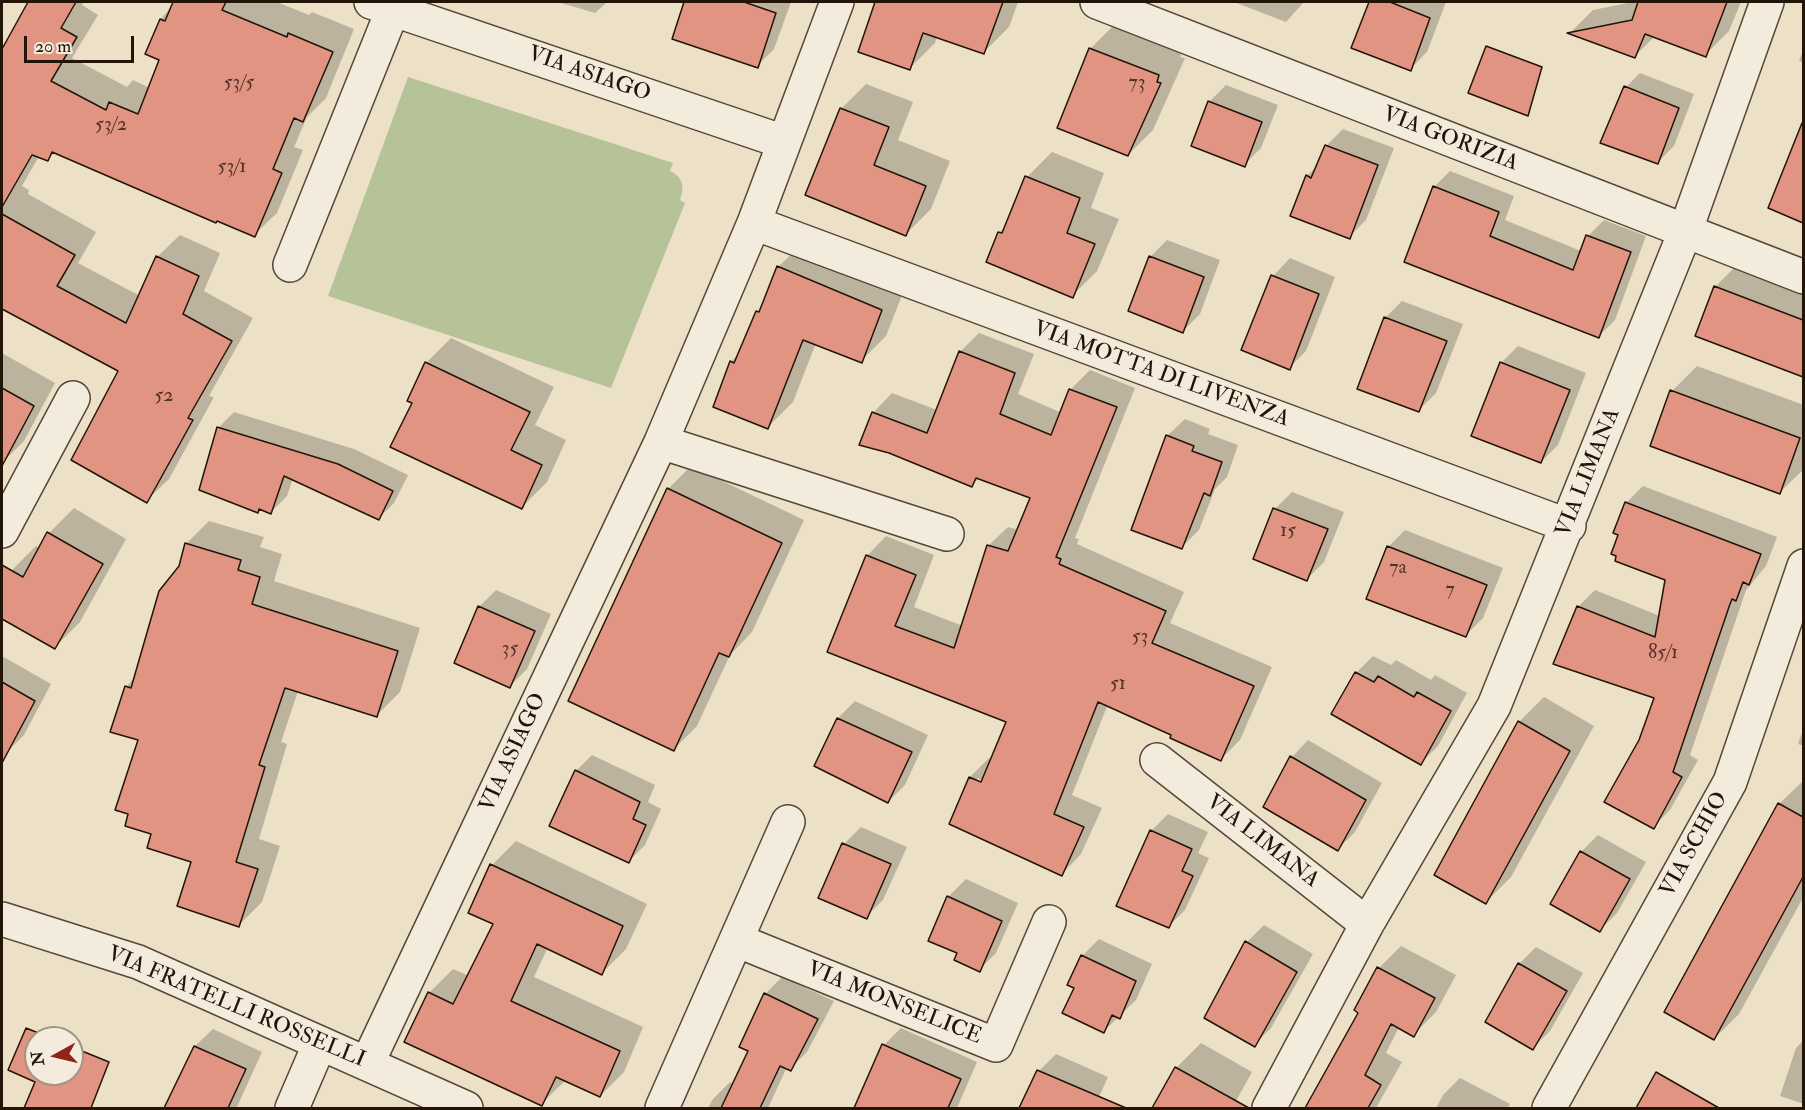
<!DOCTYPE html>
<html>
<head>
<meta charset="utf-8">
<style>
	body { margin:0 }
	#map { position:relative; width:1805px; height:1110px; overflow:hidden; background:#ece0c7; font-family:"IM FELL Double Pica",serif }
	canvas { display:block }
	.frame { position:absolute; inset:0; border:3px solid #231408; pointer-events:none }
	.north { position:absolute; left:24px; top:1026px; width:60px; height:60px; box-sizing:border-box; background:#f3ebdb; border:2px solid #a09587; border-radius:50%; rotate:262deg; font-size:16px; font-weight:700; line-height:24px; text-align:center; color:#231408 }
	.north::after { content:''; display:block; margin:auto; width:21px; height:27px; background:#8f2418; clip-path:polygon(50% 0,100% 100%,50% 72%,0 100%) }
	.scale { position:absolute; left:24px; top:36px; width:110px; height:27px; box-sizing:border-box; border:3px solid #231408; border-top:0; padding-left:8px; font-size:18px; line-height:21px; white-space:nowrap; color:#231408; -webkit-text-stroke:4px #f3ebdb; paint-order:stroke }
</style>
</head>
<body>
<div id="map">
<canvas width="1805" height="1110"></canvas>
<div class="frame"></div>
<div class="north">N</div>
<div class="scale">20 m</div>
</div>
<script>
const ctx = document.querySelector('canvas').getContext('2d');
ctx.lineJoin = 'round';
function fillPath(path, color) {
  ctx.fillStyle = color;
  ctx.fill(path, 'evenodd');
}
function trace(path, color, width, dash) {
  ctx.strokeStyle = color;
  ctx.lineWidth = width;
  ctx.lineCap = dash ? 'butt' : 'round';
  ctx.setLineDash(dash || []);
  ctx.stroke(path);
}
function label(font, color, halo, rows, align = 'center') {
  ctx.font = font + ' "IM FELL Double Pica",serif';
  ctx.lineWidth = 4.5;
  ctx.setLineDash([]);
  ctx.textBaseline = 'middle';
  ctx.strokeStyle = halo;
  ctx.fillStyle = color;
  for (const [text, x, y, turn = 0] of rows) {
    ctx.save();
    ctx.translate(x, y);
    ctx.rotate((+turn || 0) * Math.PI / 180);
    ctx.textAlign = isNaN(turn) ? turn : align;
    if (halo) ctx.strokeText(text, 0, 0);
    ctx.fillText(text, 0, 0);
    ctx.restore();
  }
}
const green = new Path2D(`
	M408,77L673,163L670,171C683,177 685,187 680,200L685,203L611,388L328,296Z`);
const shadow = new Path2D(`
	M30,2H84L82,5L98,15L72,58L127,87L133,80L150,88L161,59V19L175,2H277L309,15L312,12L354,29L326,98L307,117L294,147L303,150L277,213L254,235L55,152L47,160L39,156L22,186L29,190L28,194L96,232L78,263L140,296L157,257L180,235L220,253L204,291L253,318L209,396L214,397L169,479L146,501L120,370L3,307L2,309V51Z
	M558,2H607L595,13Z
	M686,2H791L774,49L757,66L674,38Z
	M877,2H1018L1009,27L984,52L937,36L935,43L910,68L860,51Z
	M1234,2H1304L1286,22Z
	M1370,2H1446L1427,52L1410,69L1353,47Z
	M1633,2H1741L1729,31L1705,55L1655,36L1635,56L1570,33L1593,10Z
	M1115,24L1183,50L1180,57L1185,58L1153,130L1128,155L1090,49Z
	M1804,48V62L1799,61Z
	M1640,73L1694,94L1674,146L1657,163L1623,90Z
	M866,84L913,102L898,140L950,161L931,209L906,234L841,109Z
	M1226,85L1278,105L1261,148L1244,165L1209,102Z
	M1343,129L1394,148L1366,220L1349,237L1307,176L1319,164L1326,146Z
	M1804,131V221L1770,208L1799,135Z
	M1052,152L1104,173L1091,208L1119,219L1097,271L1072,296L999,233L1007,225L1027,177Z
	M1450,171L1514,196L1505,220L1581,251L1588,236L1604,220L1646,236L1615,320L1599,336L1434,187Z
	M1167,240L1220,260L1200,314L1183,331L1150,257Z
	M804,242L906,285L886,336L861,361L816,343L793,402L768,427L731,362L740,353L779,266Z
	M1290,258L1335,277L1306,351L1289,368L1243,349L1273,276Z
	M1741,261L1804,285V376L1697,335L1716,286Z
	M1402,301L1463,324L1436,393L1419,410L1385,318Z
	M979,333L1034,354L1018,394L1062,413L1071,389L1090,370L1135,388L1075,538L1079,539L1077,544L1184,592L1170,623L1272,667L1240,740L1221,759L1108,704L1072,795L1102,808L1081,854L1062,874L950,823L970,777L989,758L992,759L1008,721L829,651L867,556L886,536L934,555L914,607L963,626L988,546L1008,527L1019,530L1032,497L979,478L972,485L873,413L892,393L937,410L960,352ZM977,778L988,783L977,782Z
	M451,338L554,387L535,425L566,440L547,482L522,507L414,402L426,363Z
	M1518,346L1586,373L1558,445L1541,462L1501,363Z
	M2,353L55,383L24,441L2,463Z
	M1697,366L1804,405V469L1780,492L1672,391Z
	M234,412L354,449L408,475L394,503L379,518L293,478L287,496L271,512L260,508L257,511L218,428Z
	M1185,419L1210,429L1208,434L1238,445L1227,477L1215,489L1199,530L1182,547L1167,436Z
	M691,466L804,520L752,632L730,655L697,726L674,749L668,489Z
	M1643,486L1777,537L1766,566L1746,590L1690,755L1698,760L1670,810L1653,827L1640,741L1656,698L1578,607L1595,590L1660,616L1667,579L1620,534L1626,503Z
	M1292,492L1344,512L1324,562L1307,579L1275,509Z
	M74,508L126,539L80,622L55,647L2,617V588L11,571L36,546L40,548L49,533Z
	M209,521L264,537L260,547L282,554L274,581L420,628L400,692L377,715L298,691L281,742L287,744L259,839L280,846L262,902L239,925L193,861L153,833L140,739L126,687L135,677L180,567L186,544Z
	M1405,530L1503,568L1483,618L1466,635L1388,547Z
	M496,590L551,614L527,669L510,686L456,662L479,607Z
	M2,656L51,684L24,735L7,752L2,749Z
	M1373,656L1391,665L1396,660L1431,680L1435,675L1467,693L1438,746L1421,763L1333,713L1356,673Z
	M1544,697L1594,726L1511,877L1486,902L1519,722Z
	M855,701L928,735L905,785L888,802L838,718Z
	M1804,727V746L1798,744Z
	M1308,740L1382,783L1355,832L1338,849L1292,757Z
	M592,755L655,785L648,802L661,809L645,845L629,861L576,771Z
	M1804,780V896L1739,1014L1714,1039L1666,1011L1779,804Z
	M1168,814L1208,832L1198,853L1209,858L1185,910L1168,927L1151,831Z
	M861,827L907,847L883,900L866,917L820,897L844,844Z
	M1598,835L1646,862L1617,913L1600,930L1581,852Z
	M516,841L647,904L626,949L602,973L548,947L534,977L643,1027L624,1072L600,1096L566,1080L541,1104L429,993L453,969L469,976L495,923L492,865Z
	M966,879L1018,903L996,953L979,970L959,953L930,940L949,896Z
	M1264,925L1313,954L1271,1028L1254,1045L1247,942Z
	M1099,939L1152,964L1136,1000L1104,1031L1076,987L1082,956Z
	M1401,946L1456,975L1436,1012L1413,1035L1399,1027L1386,1053L1402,1062L1376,1108H1307L1360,1012L1379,968Z
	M1536,947L1583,973L1550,1031L1533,1048L1519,964Z
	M782,977L834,1001L807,1052L790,1069L787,1067L768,1108H708L713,1099L730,1082L734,1084L750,1050L765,994Z
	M901,1028L977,1062L957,1108H873L858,1102L884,1045Z
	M213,1029L262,1052L237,1107L184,1108L169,1102L195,1046Z
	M1804,1040V1104L1780,1096L1796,1048Z
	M1201,1043L1252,1072L1232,1108H1153L1176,1068Z
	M1056,1054L1108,1077L1094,1108H1018L1039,1071Z
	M1460,1078L1510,1104L1508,1108H1436L1443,1095Z
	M1641,1104L1710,1107L1638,1108Z`);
const building = new Path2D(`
	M28,2H76L61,28L77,37L51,81L106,110L109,102L138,114L159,60L145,54L160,19L165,21L173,2H226L222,10L287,37L288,33L333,52L303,122L294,118L273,169L282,173L255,237L217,221L216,223L52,152L48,161L32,155L2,207V49Z
	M684,2H744L776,13L758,68L672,39Z
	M875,2H1003L984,54L923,33L910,70L858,52Z
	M1369,2H1390L1430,18L1411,71L1351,48Z
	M1638,2H1727L1706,57L1645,34L1635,58L1567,33L1632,20Z
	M1486,46L1542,67L1528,116L1468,93Z
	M1089,48L1159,75L1157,82L1161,83L1128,156L1057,128Z
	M1624,86L1679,108L1658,164L1600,143Z
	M1208,101L1262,122L1245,167L1191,146Z
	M840,108L889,127L874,165L926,186L906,236L805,195Z
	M1802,123H1803V223L1768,208Z
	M1325,145L1378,165L1350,239L1290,216L1306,175L1311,178Z
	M1025,176L1080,198L1067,233L1095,244L1073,298L986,262L998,232L1002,233Z
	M1433,186L1499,212L1490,236L1573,270L1586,235L1631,252L1599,338L1404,262Z
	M2,214L75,255L57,286L126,323L156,256L199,276L183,314L232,341L188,418L193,420L147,503L71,460L118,371L2,309Z
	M1149,256L1204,277L1183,333L1128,311Z
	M777,266L882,310L862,363L803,340L768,429L713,407L730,361L734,363L756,311L759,312Z
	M1271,275L1319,294L1290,370L1241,350Z
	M1714,286L1803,320V377L1695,336Z
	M1384,317L1447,341L1419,412L1357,389Z
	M959,351L1015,373L1000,414L1051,435L1069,389L1117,407L1056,557L1061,559L1059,564L1166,611L1152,643L1254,686L1221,761L1170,738L1171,735L1098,702L1054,814L1084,827L1062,876L949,824L969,777L981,782L1006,722L827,652L866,555L916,575L895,626L954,648L987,545L1008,551L1030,498L976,478L972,487L889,453L859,445L872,412L927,433Z
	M425,362L530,412L511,450L542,465L522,509L390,447L412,403L407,401Z
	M1500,362L1570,390L1541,463L1471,436Z
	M2,388L34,406L2,466Z
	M1670,390L1800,438L1780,494L1650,446Z
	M217,427L338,464L393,491L379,520L284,476L271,514L259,509L258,513L199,490Z
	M1166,435L1194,446L1192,451L1222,462L1210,496L1204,493L1182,549L1131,530Z
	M667,488L782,543L729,657L719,653L674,751L568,701Z
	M1625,502L1761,554L1749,585L1743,582L1736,601L1732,599L1730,604L1673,772L1682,777L1654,829L1604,802L1639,740L1654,698L1553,664L1577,606L1655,637L1665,580L1615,561L1616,556L1611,554L1618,535L1613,533Z
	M1273,508L1328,529L1307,581L1253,559Z
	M47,532L103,564L55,649L2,619V565L23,577Z
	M185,543L241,560L238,570L260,577L252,604L398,651L377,717L285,688L259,765L265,767L236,862L258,869L239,927L177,906L191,862L147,848L151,834L125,826L128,814L115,810L138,740L110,732L125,686L131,688L159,591L179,566Z
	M1387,546L1487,585L1466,637L1366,599Z
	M478,606L535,631L510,688L454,663Z
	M1355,672L1374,682L1378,676L1414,697L1417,692L1451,711L1421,765L1331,714Z
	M2,682L35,701L2,763Z
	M837,718L912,752L888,803L814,766Z
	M1518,721L1570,751L1486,904L1434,875Z
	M1290,756L1366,800L1338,851L1263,807Z
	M575,770L640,802L633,819L646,825L629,863L549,826Z
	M1778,803L1803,817V877L1714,1040L1664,1012Z
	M1150,830L1192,849L1182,871L1193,876L1169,928L1116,906Z
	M842,843L891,864L867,919L818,898Z
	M1580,851L1630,879L1600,932L1550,904Z
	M490,864L623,926L602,975L537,944L511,1001L620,1051L600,1097L556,1077L542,1106L404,1042L428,992L453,1004L493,924L468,913Z
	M947,896L1002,921L980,972L954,960L957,953L928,941Z
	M1245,941L1297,972L1255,1047L1204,1018Z
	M1081,955L1136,981L1120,1019L1112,1015L1104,1033L1062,1013L1074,988L1067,985Z
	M1518,963L1567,991L1533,1050L1485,1022Z
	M1377,967L1435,998L1414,1037L1391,1024L1365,1075L1381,1085L1368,1108H1305L1358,1013L1354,1010Z
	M764,993L818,1019L791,1071L780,1066L760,1108H721L748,1051L739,1047Z
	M26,1028L51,1038H36V1074H72V1047L109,1062L91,1108H24L35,1082L8,1070Z
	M882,1044L961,1079L948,1108H854Z
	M194,1046L246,1069L228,1108H164Z
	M1175,1067L1249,1108H1152Z
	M1037,1070L1126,1108H1019Z
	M1656,1072L1719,1108H1636Z`);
const minor = new Path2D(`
	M371,2L784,142
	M1097,2L1804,277
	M754,223L1569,526
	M290,265L393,9
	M661,442L947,534
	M2,531L73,398
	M1157,760L1367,924
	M2,919L138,962L466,1108
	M736,940L996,1045L1049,922
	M367,1064L661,442L754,223L837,2
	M292,1108L320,1043
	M662,1108L788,822
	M1269,1108L1367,924L1494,706L1685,232L1767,2
	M1549,1108L1730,782L1804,566`);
const numberNames = [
	["53/5",239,84],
	["73",1137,84],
	["53/2",111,126],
	["53/1",232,168],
	["52",164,397],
	["15",1288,532],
	["7a",1398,569],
	["7",1450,591],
	["53",1140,638],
	["35",510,650],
	["85/1",1663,654],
	["51",1118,685]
];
const streetNames = [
	["VIA ASIAGO",589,75,19],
	["VIA GORIZIA",1450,140,21],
	["VIA MOTTA DI LIVENZA",1161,375,20],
	["VIA LIMANA",1589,473,-68],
	["VIA ASIAGO",514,753,-65],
	["VIA LIMANA",1262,842,38],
	["VIA SCHIO",1695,845,-61],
	["VIA MONSELICE",894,1004,22],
	["VIA FRATELLI ROSSELLI",236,1008,23]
];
fillPath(green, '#b6c297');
fillPath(shadow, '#0003');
fillPath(building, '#e29482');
trace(building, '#231408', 1.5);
trace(minor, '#554738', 36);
trace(minor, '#f3ebdb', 33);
label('20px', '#533426', null, numberNames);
label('22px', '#231408', '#f3ebdb', streetNames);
</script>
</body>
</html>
